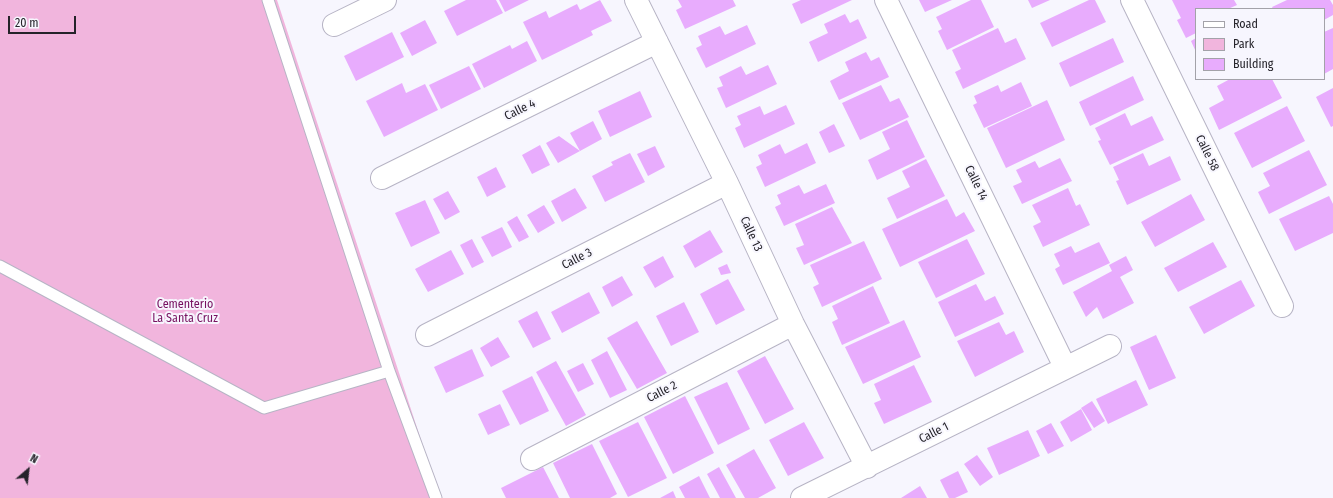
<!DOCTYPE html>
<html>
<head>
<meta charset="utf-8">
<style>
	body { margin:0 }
	#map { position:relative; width:1333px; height:498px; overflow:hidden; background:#f7f6fe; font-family:"Fira Sans Condensed",sans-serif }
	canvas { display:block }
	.legend { position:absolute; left:1195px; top:8px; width:130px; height:72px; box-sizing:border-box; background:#f7f6fe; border:1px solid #a3a2a9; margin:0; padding:5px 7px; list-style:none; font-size:12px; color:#25232a }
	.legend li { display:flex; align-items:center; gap:8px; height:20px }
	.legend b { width:20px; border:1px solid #a3a2a9 }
	.north { position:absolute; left:8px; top:450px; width:40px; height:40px; -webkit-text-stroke:3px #f7f6fe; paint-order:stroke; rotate:28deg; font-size:11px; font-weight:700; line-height:16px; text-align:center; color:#25232a }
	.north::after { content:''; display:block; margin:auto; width:14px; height:18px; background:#25232a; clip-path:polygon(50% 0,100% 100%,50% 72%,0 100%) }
	.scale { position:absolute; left:8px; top:16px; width:68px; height:18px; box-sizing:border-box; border:2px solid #25232a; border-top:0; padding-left:5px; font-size:12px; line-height:14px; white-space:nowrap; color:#25232a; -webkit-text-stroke:3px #f7f6fe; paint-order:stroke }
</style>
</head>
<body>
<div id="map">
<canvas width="1333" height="498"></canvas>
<ul class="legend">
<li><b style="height:5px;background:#fff"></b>Road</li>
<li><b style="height:11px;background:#f1b5dd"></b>Park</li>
<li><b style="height:11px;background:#e8acfd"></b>Building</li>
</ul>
<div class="north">N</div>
<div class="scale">20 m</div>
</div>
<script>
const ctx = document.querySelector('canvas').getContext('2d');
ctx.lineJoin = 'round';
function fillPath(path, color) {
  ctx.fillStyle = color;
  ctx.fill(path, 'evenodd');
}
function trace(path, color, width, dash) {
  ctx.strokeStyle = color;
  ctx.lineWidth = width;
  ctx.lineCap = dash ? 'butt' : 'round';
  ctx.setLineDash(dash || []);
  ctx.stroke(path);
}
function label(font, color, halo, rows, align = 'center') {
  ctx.font = font + ' "Fira Sans Condensed",sans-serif';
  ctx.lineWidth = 4;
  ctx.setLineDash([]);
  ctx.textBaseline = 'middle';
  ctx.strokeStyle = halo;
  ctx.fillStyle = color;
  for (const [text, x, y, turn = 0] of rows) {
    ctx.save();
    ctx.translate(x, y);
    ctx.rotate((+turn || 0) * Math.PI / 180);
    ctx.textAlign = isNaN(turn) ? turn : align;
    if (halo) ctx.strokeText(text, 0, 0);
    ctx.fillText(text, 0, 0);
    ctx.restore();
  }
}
const green = new Path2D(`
	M0,0H277L440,498H0Z`);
const building = new Path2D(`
	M466,0H496L503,13L457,36L444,11Z
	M499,0H529L505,12Z
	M600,0L612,21L591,31L593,35L542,60L523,22L546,11L549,18L577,4L580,10Z
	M678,0H733L736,6L685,29L676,10L682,7Z
	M801,0H852L801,24L792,4Z
	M919,0H952L925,12Z
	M971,0H981L994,27L947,50L938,31L942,29L936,17Z
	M1028,0H1050L1032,8Z
	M1089,0H1095L1106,22L1052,47L1040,23Z
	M1172,0H1234L1237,5L1228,9H1196V33L1186,38L1177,20L1181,18Z
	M1287,0H1330L1333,5V15L1324,20V9H1273L1272,7Z
	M845,14L850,23L858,19L867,38L818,62L809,42L828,33L824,24Z
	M425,20L437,43L412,56L400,33Z
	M747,25L756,44L706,68L696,48L702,45L698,36L720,26L725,35Z
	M998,28L1005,43L1016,38L1026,59L963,89L955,72L961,69L952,50Z
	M1333,28V69L1324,74V32Z
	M392,32L404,57L356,81L344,56Z
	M1113,38L1124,62L1070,87L1059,63Z
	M1196,38V52L1191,41Z
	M527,41L537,61L484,88L472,64L510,45L512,49Z
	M866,52L871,61L879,57L889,77L839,100L830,81L849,71L845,62Z
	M768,65L777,84L726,108L717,88L723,86L719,77L741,66L746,75Z
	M469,66L481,89L441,109L429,85Z
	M1133,76L1144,100L1090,126L1079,102Z
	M1230,79H1272L1282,98L1219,130L1209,108L1224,100L1217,86Z
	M1021,82L1032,106L984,128L973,105L977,103L974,96L998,85L1001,92Z
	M402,83L406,93L425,84L438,110L384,137L366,101Z
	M881,85L890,102L899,98L909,117L860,140L842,103Z
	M1333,88V126L1331,127L1316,97Z
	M640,91L652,117L610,137L598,111Z
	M1047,100L1065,140L1006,168L987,128Z
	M786,105L795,124L744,148L735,128L741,125L737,116L760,106L764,115Z
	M1287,106L1305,141L1252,168L1234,133Z
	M1125,113L1131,126L1152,116L1164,140L1110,165L1098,141L1101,140L1095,128Z
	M907,120L925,157L877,180L868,160L890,149L882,132Z
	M593,121L602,139L558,163L546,143L559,136L580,151L570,133Z
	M834,124L845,146L829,153L819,132Z
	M807,143L816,163L765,187L756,167L762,164L758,155L780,144L785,154Z
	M540,145L550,165L532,174L522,155Z
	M655,146L665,167L648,176L637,154Z
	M1309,150L1327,185L1269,214L1258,192L1270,186L1263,173Z
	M630,153L645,182L605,202L592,176L613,165L611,162Z
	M1143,153L1149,166L1170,156L1181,180L1127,205L1116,181L1119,180L1113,167Z
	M1060,158L1072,181L1022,204L1013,186L1022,182L1016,170L1035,161L1039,168Z
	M926,159L945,196L897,219L887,198L910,187L902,171Z
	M496,167L506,187L487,197L477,177Z
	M826,184L835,203L784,226L775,207L781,204L777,195L799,185L804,194Z
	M575,188L587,208L562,222L551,201Z
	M1068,188L1076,206L1080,204L1090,225L1043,247L1033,226L1041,222L1032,205Z
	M448,191L460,212L445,220L433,199Z
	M1191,194L1205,220L1155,247L1141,222Z
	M1329,196L1333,204V233L1295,251L1279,219Z
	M947,199L956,217L964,212L975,231L900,267L882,229Z
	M425,200L440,233L411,247L395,213Z
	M544,205L555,223L538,233L527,215Z
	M832,207L852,243L804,265L796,248L804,245L795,224Z
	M517,216L529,237L519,242L507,222Z
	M502,227L512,247L492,257L481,237Z
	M710,230L723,252L695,268L683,246Z
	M472,239L484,262L472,268L460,245Z
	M967,239L985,274L936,298L918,262Z
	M864,241L882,279L822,307L813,287L819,284L810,265Z
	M1099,242L1110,263L1063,285L1055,269L1060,266L1054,254L1071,246L1075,253Z
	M1213,242L1227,267L1178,292L1164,268Z
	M451,250L464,274L428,292L415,269Z
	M663,256L674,277L655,288L643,267Z
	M1126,256L1133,270L1120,277L1134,303L1103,319L1097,307L1086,317L1073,292L1112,271L1109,265Z
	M727,264L731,273L721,275L718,268Z
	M622,276L633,295L612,307L602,287Z
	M728,279L745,310L716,325L700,294Z
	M1241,280L1255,306L1204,334L1189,307Z
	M976,284L985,301L995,296L1004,314L955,337L938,302Z
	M873,286L890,323L842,345L832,322L838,319L832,306Z
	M589,292L600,313L562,333L551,312Z
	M684,302L699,332L671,346L656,316Z
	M537,311L551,339L533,348L518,321Z
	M904,320L921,357L863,384L845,347Z
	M637,321L667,373L637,389L607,338Z
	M999,322L1006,335L1014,331L1024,352L975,377L957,341Z
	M1156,335L1176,378L1149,390L1130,347Z
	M498,337L510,357L491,367L480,348Z
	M472,349L484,376L446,393L434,367Z
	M607,351L627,390L610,398L591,360Z
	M765,356L794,409L765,424L737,371Z
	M556,361L586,415L566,426L536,372Z
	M583,363L594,384L578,392L567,371Z
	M914,365L932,402L884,424L874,403L881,400L874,384Z
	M532,376L549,411L520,425L502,391Z
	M1136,380L1148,405L1108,424L1096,399Z
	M727,382L750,429L718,445L694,397Z
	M685,396L714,453L673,474L644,417Z
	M1092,401L1105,421L1094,428L1081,408Z
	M500,404L510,425L488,435L478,414Z
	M1081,409L1092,430L1071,442L1060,422Z
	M638,422L667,478L628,497L599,441Z
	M804,422L824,458L788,476L769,440Z
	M1051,423L1064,446L1048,454L1036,431Z
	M1028,430L1040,456L999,475L987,448Z
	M592,444L617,494L610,498H570L553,463Z
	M754,449L776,488L758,498H745L726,465Z
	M977,455L993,477L980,486L964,464Z
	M543,467L559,498H506L501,488Z
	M719,467L730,487L736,498H720L718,494L707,474Z
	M958,471L968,492L955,498H949L940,480Z
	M699,476L710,498H685L679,487Z
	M920,486L927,498H901Z
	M673,491L676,498H660Z`);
const lane = new Path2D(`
	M268,0L389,371L436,498
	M0,266L264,408L389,371`);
const street = new Path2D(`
	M636,0L727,183L793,324L867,467
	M886,0L1065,367
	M1132,0L1282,306
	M334,25L385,0
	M382,178L657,42
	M427,335L727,183
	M532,459L793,324
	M802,498L1110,346`);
const streetNames = [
	["Calle 4",520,110,-26],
	["Calle 58",1207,153,64],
	["Calle 14",976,183,64],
	["Calle 13",751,234,65],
	["Calle 3",577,259,-27],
	["Calle 2",662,392,-27],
	["Calle 1",934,433,-27]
];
const parkNames = [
	["Cementerio",185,305],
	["La Santa Cruz",185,319]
];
fillPath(green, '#f1b5dd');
fillPath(building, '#e8acfd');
trace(lane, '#b7b4c5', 13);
trace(street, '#b7b4c5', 24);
trace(lane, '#fff', 11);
trace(street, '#fff', 22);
label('12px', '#25232a', '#f7f6fe', streetNames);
label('12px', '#771160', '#f7f6fe', parkNames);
</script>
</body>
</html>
